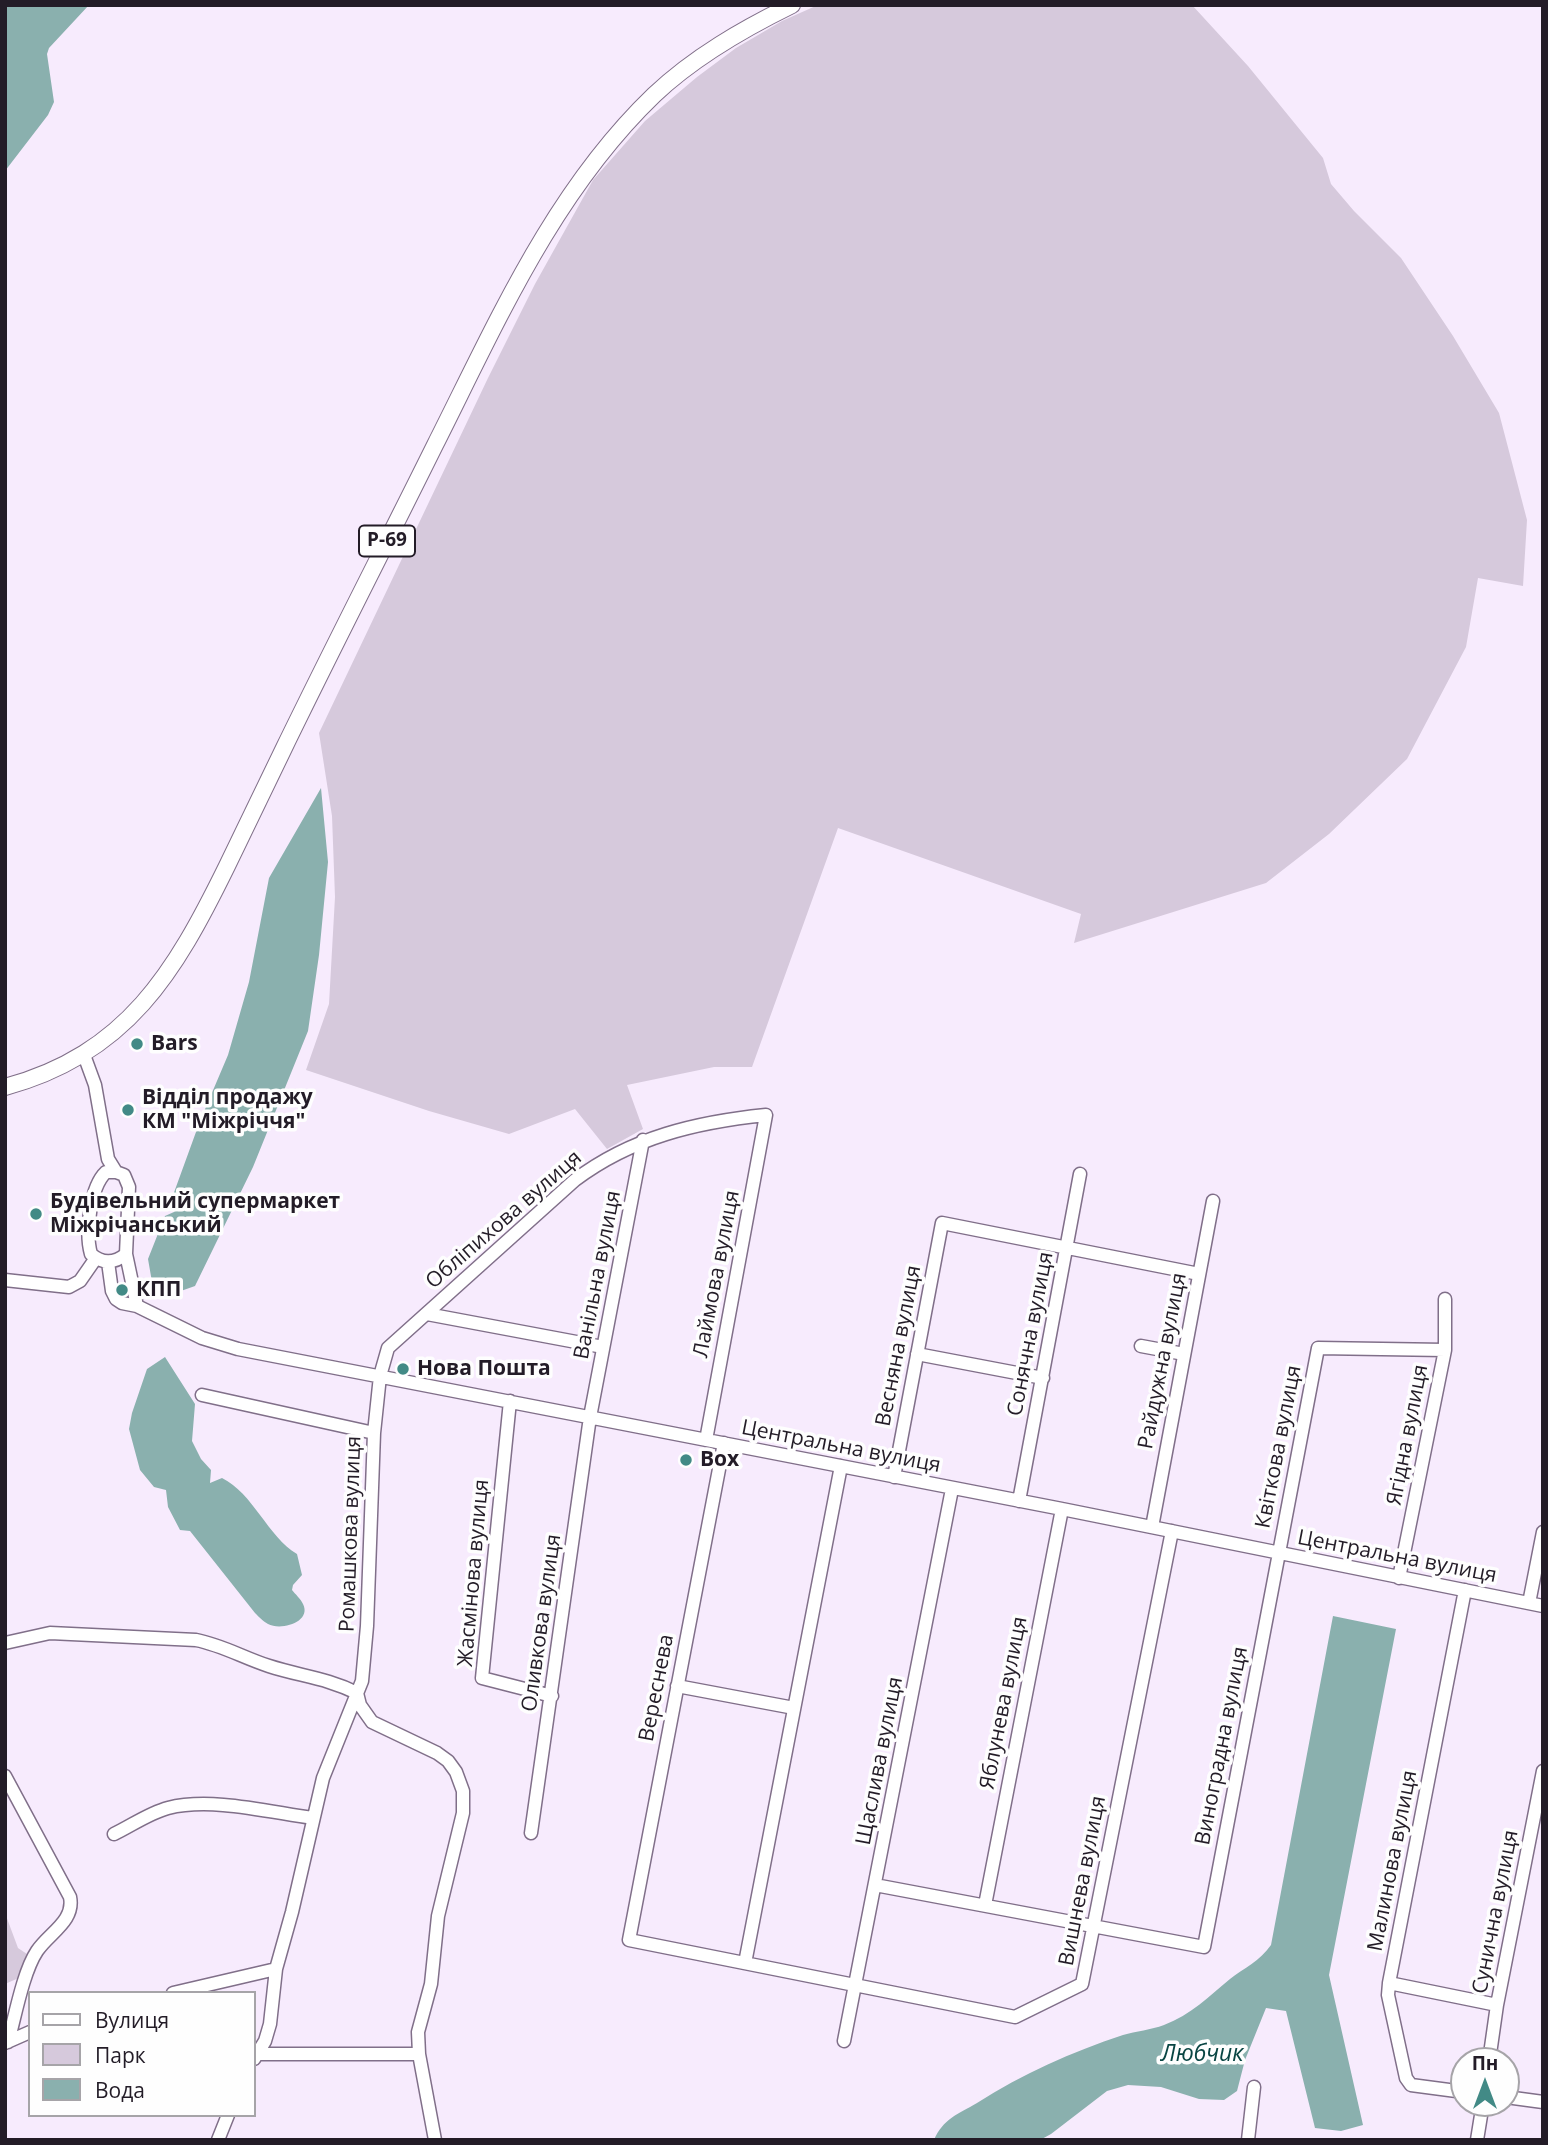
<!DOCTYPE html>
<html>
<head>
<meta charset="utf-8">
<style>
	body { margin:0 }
	#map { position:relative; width:1548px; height:2145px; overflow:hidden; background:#f7ebfd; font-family:"Open Sans",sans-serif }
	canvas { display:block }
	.frame { position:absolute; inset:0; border:7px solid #231c27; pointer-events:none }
	.legend { position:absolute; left:28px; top:1991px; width:228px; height:126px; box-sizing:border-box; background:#fefefe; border:2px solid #a6a4a8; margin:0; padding:9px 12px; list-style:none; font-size:21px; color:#231c27 }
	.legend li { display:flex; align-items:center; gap:14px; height:35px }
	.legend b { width:35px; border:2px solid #a6a4a8 }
	.north { position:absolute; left:1450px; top:2047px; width:70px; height:70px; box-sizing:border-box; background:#fefefe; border:2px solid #a6a4a8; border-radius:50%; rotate:0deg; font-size:19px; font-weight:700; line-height:28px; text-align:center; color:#231c27 }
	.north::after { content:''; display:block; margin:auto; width:24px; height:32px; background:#428a86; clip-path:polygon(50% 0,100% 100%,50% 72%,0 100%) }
</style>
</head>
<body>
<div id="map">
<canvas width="1548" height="2145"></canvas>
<div class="frame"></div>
<ul class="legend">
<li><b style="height:9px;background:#fff"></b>Вулиця</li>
<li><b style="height:19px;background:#d6c9dc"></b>Парк</li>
<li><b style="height:19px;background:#8ab0ae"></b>Вода</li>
</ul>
<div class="north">Пн</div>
</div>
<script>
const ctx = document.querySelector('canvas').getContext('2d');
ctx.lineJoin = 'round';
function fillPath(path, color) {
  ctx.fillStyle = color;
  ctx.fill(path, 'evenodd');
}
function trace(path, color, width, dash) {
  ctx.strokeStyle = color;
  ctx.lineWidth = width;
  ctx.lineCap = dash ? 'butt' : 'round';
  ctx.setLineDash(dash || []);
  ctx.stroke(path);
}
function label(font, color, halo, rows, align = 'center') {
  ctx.font = font + ' "Open Sans",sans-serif';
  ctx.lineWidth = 7;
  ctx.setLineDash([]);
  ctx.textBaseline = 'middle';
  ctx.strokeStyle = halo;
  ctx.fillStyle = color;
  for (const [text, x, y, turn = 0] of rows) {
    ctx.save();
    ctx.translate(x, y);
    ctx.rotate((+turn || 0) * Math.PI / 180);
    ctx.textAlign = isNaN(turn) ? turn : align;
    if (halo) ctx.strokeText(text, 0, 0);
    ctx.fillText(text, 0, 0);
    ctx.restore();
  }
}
const green = new Path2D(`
	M818,5H1192L1248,66L1323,158L1331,184L1354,211L1401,258L1453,336L1499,413L1527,520L1523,586L1478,578L1466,647L1407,759L1329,834L1266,883L1074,943L1081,914L838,828L752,1067H714L627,1085L643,1129L607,1149L575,1109L509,1134L429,1111L306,1070L329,1004L335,897L332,816L319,733L488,378L535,284L593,180L645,121L697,77L736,48L782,21Z
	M5,1913L18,1948L27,1954L21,1977L5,1984Z`);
const water = new Path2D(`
	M5,5H89L49,48L47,54L54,102L48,115L5,171Z
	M321,788L328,862L319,955L308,1031L253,1167L195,1286L178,1292L152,1282L148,1259L165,1216L174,1212L179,1206L172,1198L200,1121L228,1055L249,982L269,878Z
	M165,1357L195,1404L192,1441L201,1459L211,1470L210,1483L222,1478C253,1493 268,1537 297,1554L302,1575L293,1585L292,1590C295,1594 301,1599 303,1604C312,1622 281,1631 268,1624C264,1622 259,1617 255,1613L190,1531L180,1530L168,1507L166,1490L154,1487L140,1470L129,1429L132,1413L147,1369Z
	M1333,1616L1396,1629L1329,1975L1363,2125L1341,2131L1315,2128L1286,2011L1266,2008L1245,2060L1237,2091L1224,2100L1199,2099L1161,2087L1128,2085L1107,2091L1051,2134L1040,2140H934C943,2119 958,2114 977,2103C1022,2074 1072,2052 1123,2035C1136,2031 1151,2030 1164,2025C1191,2015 1209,1996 1230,1979C1244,1968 1260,1961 1271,1945Z`);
const minor = new Path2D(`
	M84,1055L95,1085L108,1159L116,1172
	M106,1172H116L124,1175L129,1187L126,1254C114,1264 102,1264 91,1254C85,1233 90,1187 106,1172Z
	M126,1254L137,1306
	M108,1262L112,1291L116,1299L122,1303L137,1306L202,1338L238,1349L1062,1509L1543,1606
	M5,1280L69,1287L80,1281L96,1258
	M427,1314L603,1347
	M1141,1346L1184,1354
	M917,1354L1043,1378
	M202,1395L374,1433
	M510,1401L482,1678L552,1696
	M724,1443L629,1940L1015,2017L1082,1984L1172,1531
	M894,1477L942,1223L1199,1274
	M1019,1501L1080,1174
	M1152,1527L1213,1201
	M1399,1578L1445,1350V1299
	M1529,1603L1543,1532
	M5,1643L50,1633L196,1640C222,1645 244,1658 269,1666C300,1676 327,1678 357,1693
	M677,1686L794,1708
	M357,1693L360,1705L372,1722L437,1753L448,1761L456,1772L463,1791V1813L438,1916L431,1984L418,2032L419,2054L435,2140
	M5,1776L70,1897C75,1921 49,1933 37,1951C23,1972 15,2017 8,2042
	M531,1833L590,1417L643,1140
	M114,1834C131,1826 149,1813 168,1808C211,1797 269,1812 313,1818
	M875,1885L1204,1947L1318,1348L1445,1350
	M985,1905L1062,1509
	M745,1963L841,1466
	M1389,1983L1497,2005
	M173,1993L276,1969
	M844,2041L952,1489
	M5,2043L30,2032
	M258,2054H419
	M254,2059L265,2041L270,2024L276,1969L292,1912L323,1778L362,1681L367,1626L374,1433L380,1376L388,1348L575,1180C632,1137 697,1122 766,1115L706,1440
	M1489,2061L1497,2005L1543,1771
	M1464,2092L1411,2085L1406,2078L1388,1995L1389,1983L1465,1590
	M1506,2097L1543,2102
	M218,2140L228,2115
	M1248,2140L1254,2087
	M1477,2140L1483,2103`);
const major = new Path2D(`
	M5,1087C127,1054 175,972 227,866C246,827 265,787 284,748C333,647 385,546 435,445C497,322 553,192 654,95C694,57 743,29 792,5`);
const markers = [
	[137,1044,7,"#428a86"],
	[128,1110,7,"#428a86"],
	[36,1214,7,"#428a86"],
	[122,1290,7,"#428a86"],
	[403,1369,7,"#428a86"],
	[686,1460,7,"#428a86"]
];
const shields = [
	[387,541,56]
];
const shieldNames = [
	["Р-69",387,541]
];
const poiNames = [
	["Bars",151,1044],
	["Відділ продажу",142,1098],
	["КМ \"Міжріччя\"",142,1122],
	["Будівельний супермаркет",50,1202],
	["Міжрічанський",50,1226],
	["КПП",136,1290],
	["Нова Пошта",417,1369],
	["Box",700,1460]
];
const streetNames = [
	["Обліпихова вулиця",504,1220,-41],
	["Лаймова вулиця",717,1274,-79],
	["Ванільна вулиця",598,1275,-79],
	["Сонячна вулиця",1031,1334,-79],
	["Весняна вулиця",899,1346,-79],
	["Райдужна вулиця",1163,1361,-79],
	["Ягідна вулиця",1408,1435,-79],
	["Центральна вулиця",841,1447,11],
	["Квіткова вулиця",1279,1447,-79],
	["Ромашкова вулиця",351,1534,-88],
	["Центральна вулиця",1397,1557,11],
	["Жасмінова вулиця",474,1573,-85],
	["Оливкова вулиця",542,1623,-82],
	["Вереснева",657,1688,-79],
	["Яблунева вулиця",1004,1703,-79],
	["Виноградна вулиця",1222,1746,-79],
	["Щаслива вулиця",880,1761,-79],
	["Малинова вулиця",1393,1861,-79],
	["Вишнева вулиця",1083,1881,-79],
	["Сунична вулиця",1496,1912,-79]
];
const waterNames = [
	["Любчик",1202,2054]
];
fillPath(green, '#d6c9dc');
fillPath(water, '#8ab0ae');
trace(minor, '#806f89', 15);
trace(major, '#806f89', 18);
trace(minor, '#fff', 12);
trace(major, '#fff', 16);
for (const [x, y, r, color] of markers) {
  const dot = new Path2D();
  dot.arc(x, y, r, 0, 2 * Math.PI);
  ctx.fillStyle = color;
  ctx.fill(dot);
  trace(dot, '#fefefe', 2.5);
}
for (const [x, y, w] of shields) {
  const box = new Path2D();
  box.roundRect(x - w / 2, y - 15.5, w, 31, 5);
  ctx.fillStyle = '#fefefe';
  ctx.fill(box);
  trace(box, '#231c27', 2);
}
label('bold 19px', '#231c27', null, shieldNames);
label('bold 21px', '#231c27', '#fefefe', poiNames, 'left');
label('21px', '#231c27', '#fefefe', streetNames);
label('italic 23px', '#094543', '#fefefe', waterNames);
</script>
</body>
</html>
